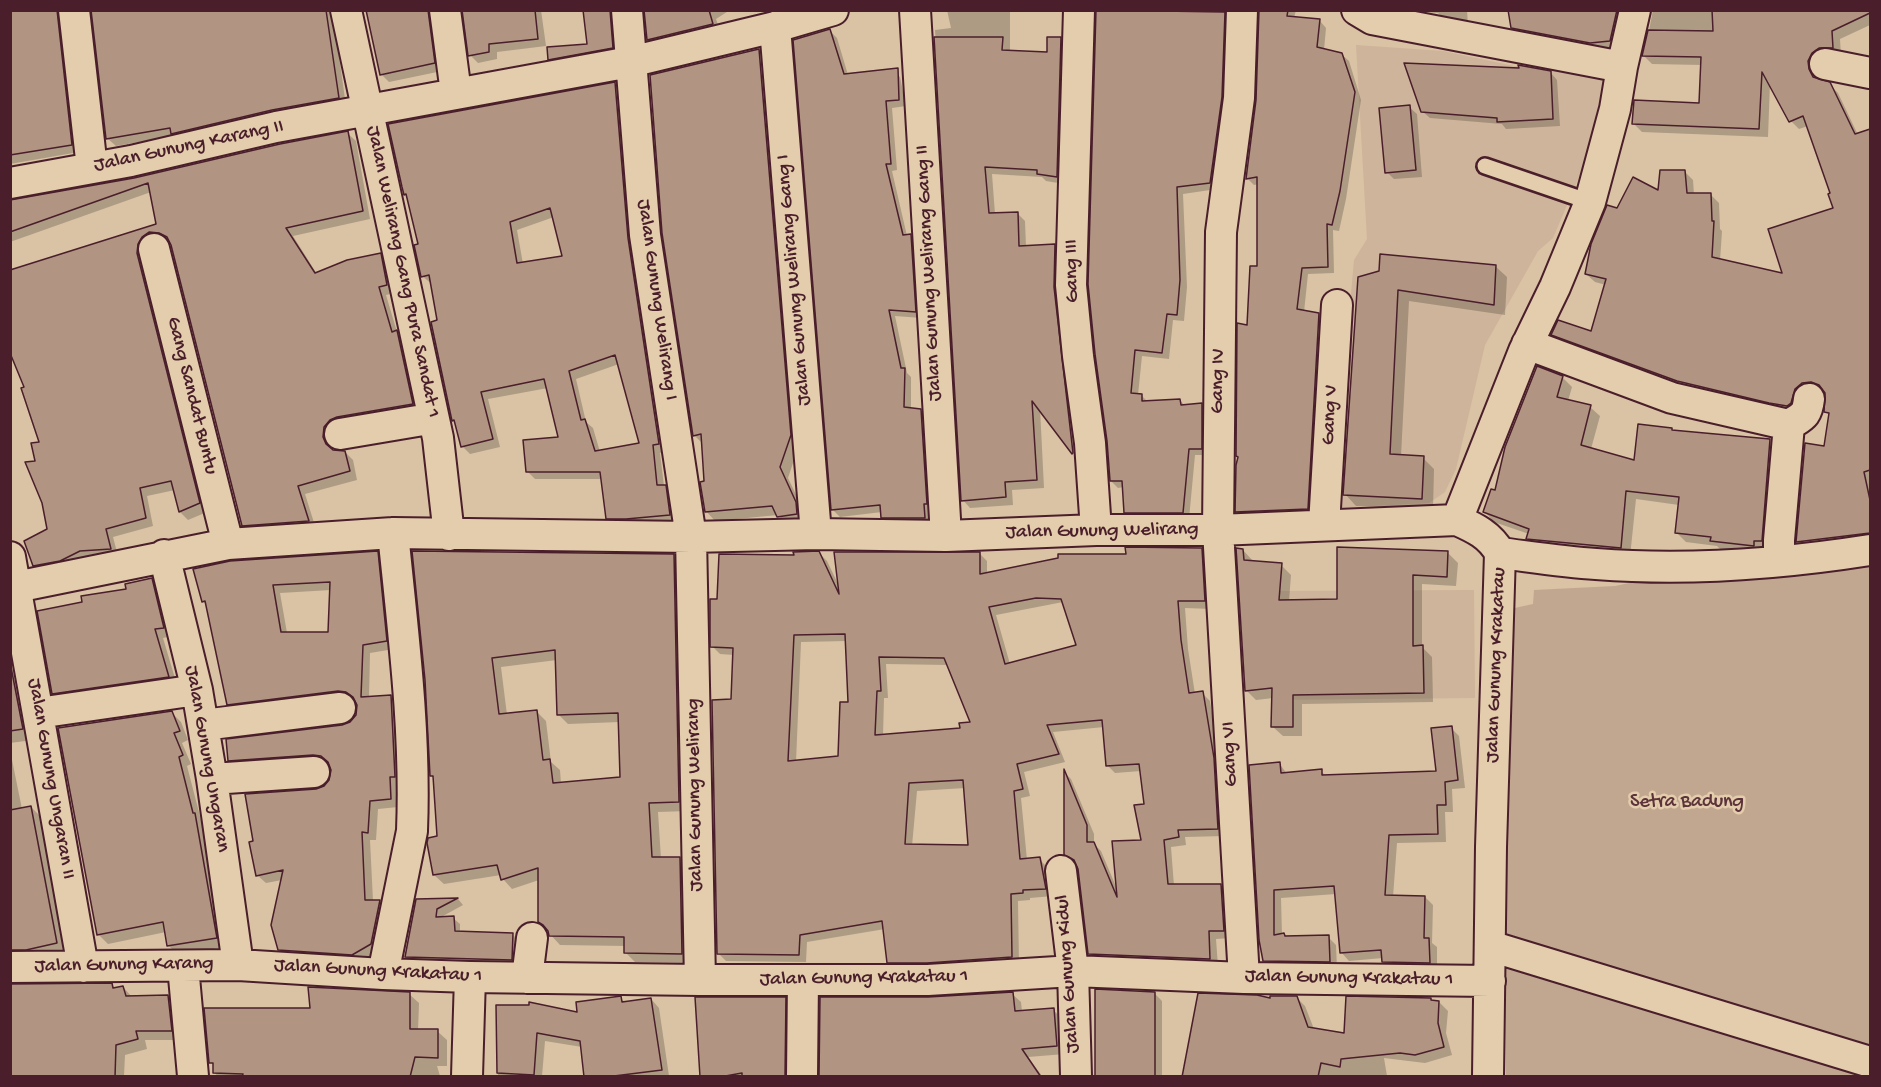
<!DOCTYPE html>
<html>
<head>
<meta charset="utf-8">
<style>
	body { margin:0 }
	#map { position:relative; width:1881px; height:1087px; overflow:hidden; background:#dac2a4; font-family:"Gochi Hand",sans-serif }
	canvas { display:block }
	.frame { position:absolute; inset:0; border:12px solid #4a1f2b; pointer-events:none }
</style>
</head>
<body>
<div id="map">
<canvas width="1881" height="1087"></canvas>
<div class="frame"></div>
</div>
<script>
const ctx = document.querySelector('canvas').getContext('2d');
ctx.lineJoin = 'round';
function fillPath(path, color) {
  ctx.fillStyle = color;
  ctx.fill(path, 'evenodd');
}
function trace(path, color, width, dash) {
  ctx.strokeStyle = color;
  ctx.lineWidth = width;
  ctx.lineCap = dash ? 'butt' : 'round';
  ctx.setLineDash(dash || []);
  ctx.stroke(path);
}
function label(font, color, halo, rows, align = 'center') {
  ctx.font = font + ' "Gochi Hand",sans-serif';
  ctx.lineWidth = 5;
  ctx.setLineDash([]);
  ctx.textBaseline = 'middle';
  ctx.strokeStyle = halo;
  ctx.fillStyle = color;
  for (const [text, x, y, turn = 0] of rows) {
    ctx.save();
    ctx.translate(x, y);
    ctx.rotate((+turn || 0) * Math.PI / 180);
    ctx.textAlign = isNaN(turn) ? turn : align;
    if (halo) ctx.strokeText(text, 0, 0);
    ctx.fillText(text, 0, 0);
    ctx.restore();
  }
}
const built = new Path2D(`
	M1356,45L1443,51L1514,66H1609L1612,108L1588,156L1553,238L1538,251L1485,345L1456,469L1445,492L1429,503L1332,508L1354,260L1367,239Z
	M1474,590L1475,698L1273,700L1271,591Z`);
const green = new Path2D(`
	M1870,532V1076H1506L1501,611L1533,604L1534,590L1615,586Z`);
const shadow = new Path2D(`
	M10,10H67L79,152L10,164Z
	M93,10H339V35H336L346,106L116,146L107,138Z
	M365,10H438L442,71L389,82L381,74L370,20Z
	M464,10H541L546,46L497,52V59L478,63L470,55Z
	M585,10H619V45L594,49V53L620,48V55L557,67L549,59L589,45Z
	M646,10H730L716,19L720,31L656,47L648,40Z
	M947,10H1010V52L1048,53L1060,38L1068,46L1064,184L1046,181L1042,177L992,174L995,214L1017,213L1025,221L1026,247L1054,246L1062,253L1080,461L1040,408L1044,488L1012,490L1013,505L970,508L963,500L935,30L951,28Z
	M1097,10H1233L1217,189L1183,194L1187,287L1184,321L1173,320L1169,359L1142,356L1138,395L1142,396L1148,402L1180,400L1185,406L1201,405L1208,412V455H1195L1189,519H1132L1125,512L1124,487L1118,488L1111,481L1109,440Z
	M1261,10H1296L1294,18L1320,21L1326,28L1324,50L1341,54L1349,61L1361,100L1346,199L1339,231L1333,230L1334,273L1308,274L1304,312L1319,314L1326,321L1314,515L1244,518L1237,511L1249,326L1259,268V184L1254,185L1247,178L1258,100Z
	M1390,10H1467L1468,25L1447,22L1438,13Z
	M1510,10H1629L1619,49L1600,51L1522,36L1513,27Z
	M1653,10H1870V25L1840,39L1841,56L1816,70L1817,80L1829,84L1838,93L1858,135L1870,130V542L1806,550L1798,542L1806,445L1825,447L1830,416L1826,412L1827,393L1821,390L1811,391L1799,412L1687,390L1561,343L1553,334L1592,333L1606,285L1595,282L1586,274L1618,210L1660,192L1684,171L1693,180L1694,195L1710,194L1719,203L1720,229L1722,231L1720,261L1784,275L1835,209L1832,194L1808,126L1799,129L1791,121L1770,83L1768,137L1642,132L1633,123L1700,104L1702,65L1652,64L1644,56Z
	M830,31L837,38L848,75L893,70L900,77L906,106L892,108L897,170L892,171L907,236H910L917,243L922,318L895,316L907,373L911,377V410L921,411L928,418L931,525L889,524L882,517V512L840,517L833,510Z
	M759,50L768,59L799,445L788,478L805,513L806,523L788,526L778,515L715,521L706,511L703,444L694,435Z
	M1550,72L1557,80L1560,126L1506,129L1502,124L1430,118L1422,111Z
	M615,84L623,92L666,451L660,453L664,486L673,494L677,522L615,526L607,518L603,479H535L527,471L560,438L548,388L488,399L500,447L470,454L462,446L456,423L453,420L432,323L439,321L432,284L422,276L420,245L409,198L405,194L390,125ZM554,217L564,257L523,264L517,230ZM619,364L641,445L600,452L593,428L586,422L576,379Z
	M1409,107L1417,114L1422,177L1394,179L1387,172Z
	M347,133L356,141L370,219L293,236L317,274L380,254L388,262L395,293L386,295L397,332L405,340L420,412L332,436L331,447L333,451L345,452L353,460L357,480L305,494L316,529L252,533L244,525L172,244L169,240H158L207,512L188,520L180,512L175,490L147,496L153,526L113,537L118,556L42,573L34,565L49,530L37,462L41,443L10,335L157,225L151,192L10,242V202L134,179Z
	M1495,266L1507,277L1505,315L1409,301L1401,456L1423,458L1434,469L1433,509L1356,506L1345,494L1359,278Z
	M1562,377L1572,387L1568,401L1590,407L1600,416L1591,449L1635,462L1671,429L1674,432L1770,441L1779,451L1763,555L1721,550L1717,546L1686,542L1676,532L1679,505L1636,499L1630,557L1538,548L1528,539L1529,534L1494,522L1485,512Z
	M1201,550L1209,558L1212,609L1185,608L1188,649L1195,694L1202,693L1210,701L1221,767L1225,836L1185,837L1186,845L1171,847L1174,886L1221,885L1228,893L1231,938L1216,939L1218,966L1098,962L1090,954L1078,864L1066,854L1065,773L1071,779L1094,834V844L1101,851L1117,889L1142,841L1145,805L1141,771L1115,773L1107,765L1104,727L1053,732L1065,762L1024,772L1030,796L1021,798L1027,860L1039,859L1047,867L1053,896L1030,898V900L1018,901L1019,965L897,970L889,962L885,929L807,942L806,962L726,961L718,953L734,655L720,654L712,646L718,601L797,557L819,553L827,561L840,588L979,553L987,561V574L1127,556ZM1063,602L1078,646L1010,664L996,615ZM847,641L850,704L839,757L796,762L801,642ZM886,664L948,665L972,723L962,729L883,736L884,698H888ZM965,788L970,847L912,846L917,791Z
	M1243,550L1252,560L1253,562L1281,565L1291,575L1289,601H1339L1448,553L1458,563L1456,586L1422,584V647L1432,657L1433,702L1302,704V736H1283L1273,727V698L1256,700L1246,690Z
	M377,553L385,561L394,649L370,653L369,698L391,697L399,705L398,807L378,809L376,840H370L373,901H380L388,909L379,953L361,962L288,958L280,949L282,880L266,883L257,875L254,842L315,791L324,788L331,780L333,770L331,764L322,762L238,768L230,760L351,723L357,716L359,706L356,700L347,699L237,712L229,704L207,605L203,601ZM331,590L330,633H287L280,593Z
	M673,556L683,565L688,811L658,812L661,859H680L689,869L691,963L635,962L626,953V946L560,945L539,922V880L512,889L503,879L501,875L444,884L434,875L439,838L434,779L431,775L426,680ZM557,660L558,714L568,724L620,722L621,778L561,784L560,770L551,762L546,721L536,711L507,715L501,667Z
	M151,580L160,589L172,636L163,638L177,685L62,702L53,693L83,604L128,590Z
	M10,664L22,675L33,740L10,743Z
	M172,713L181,722L188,740L182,743L191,764L187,766L201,820L204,824L225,947L178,955L169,946L166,932L108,944L99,935Z
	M1451,728L1459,736L1465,788L1452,789L1453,812H1445L1446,842L1397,843L1393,897H1425L1433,905L1432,943L1437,947V970H1391L1383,962V958L1349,961L1341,952L1336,894L1281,898L1282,935L1286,938L1328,937L1336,945L1337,969L1273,968L1264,960L1279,763L1287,774L1321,771L1327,777L1438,773Z
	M10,750L22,809L31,807L42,818L68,954L21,961L10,950Z
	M458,899L463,905L443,916V918H453L460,924V933L512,934L519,941L518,966L413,963L406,957L417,900Z
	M112,985L116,989L123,987L132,997H168L178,1007L181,1040H145L147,1049L125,1055L124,1076H10Z
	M1154,993L1162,1001V1076H1097Z
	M409,994L419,1003L418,1031H437L447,1040V1066H437L440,1076H218L214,1073V1066L211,1062L312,1010Z
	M1012,994L1021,1002L1022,1012L1053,1010L1062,1018L1065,1054L1028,1057L1042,1076H821L928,999Z
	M1296,997L1305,1006L1314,1029L1345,1035L1431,999L1433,1002H1439L1448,1011L1446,1033L1452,1055L1425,1063L1384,1058L1387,1076H1183L1272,1000Z
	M620,998L626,1003L651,999L659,1008L669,1076H585L582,1047L545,1041L542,1076H498V1006L578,1014Z
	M785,999L794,1007L793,1076H701Z`);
const building = new Path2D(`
	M10,10H57L72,145L10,155Z
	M91,10H326L339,98L272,110L171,134L170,128L106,139Z
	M366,10H428L435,63L380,75Z
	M462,10H535L538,39L489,44V52L468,56Z
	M583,10H610L613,48L548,60L547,47L587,44Z
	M644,10H709L713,24L647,40Z
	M1096,10L1225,12L1222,97L1210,183L1177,187L1180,280L1177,315L1167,314L1162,353L1135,350L1131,393L1142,394V401L1180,399L1181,405L1202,403V449H1189L1183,513H1124L1122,481H1110L1107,441L1095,354L1088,284Z
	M1259,10H1288L1287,16L1320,19L1317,47L1342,53L1355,92L1340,191L1332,225L1327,224L1328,267L1302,268L1297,309L1319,313L1308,509L1235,512L1236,465L1238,457L1236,456L1237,323L1247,325L1250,266H1257V177L1246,179L1256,100Z
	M1508,10H1617L1610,41L1590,43L1511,28Z
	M1712,10H1870V13L1832,31L1833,48H1819L1812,53L1808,61L1809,69L1813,77L1830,82L1855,134L1870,129V470L1864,472L1870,500V533L1796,542L1805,443L1824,446L1829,413L1824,412L1825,393L1819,385L1811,382L1802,383L1795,389L1791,403L1787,406L1769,403L1677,381L1551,335L1558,320L1591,331L1606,279L1585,274L1591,244L1607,205L1617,208L1633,177L1658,190L1660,170H1685L1687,193H1711L1712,221H1714L1712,257L1782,273L1768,229L1833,208L1828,194L1830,193L1803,116L1789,122L1762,72L1759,129L1632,124L1634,100L1699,103L1701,57L1642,56L1648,30L1713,31Z
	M830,29L844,74L898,68L899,100L886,101L891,164H886L903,235L911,234L916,312L889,310L901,368H905L904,407L921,409L927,504H924L925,518H881L880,505L831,510L793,40Z
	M934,37H1003L1002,50L1047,52V37H1061L1057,177L1037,174V170L985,167L989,213L1018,212L1019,246L1055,244L1054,287L1073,453L1072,454L1032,401L1037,480L1005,482L1006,497L961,501Z
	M759,49L791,435L780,467L796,502L797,514L777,517L772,506L705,512L700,482L704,481L701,434L693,436L662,233L650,75Z
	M1404,63L1519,68L1518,65L1551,71L1553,119L1497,122V118L1421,112Z
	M615,82L628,238L659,444L653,445L657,485H666L670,515L626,519H606L600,472H526L523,440L558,437L544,379L481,392L493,439L461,447L454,420L452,421L431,322L437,320L429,275L421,277L414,245L418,244L406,194L404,195L402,187L388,124ZM550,208L562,256L517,263L510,222ZM615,355L639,443L595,451L585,419L581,420L569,371Z
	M1410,105L1416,170L1385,173L1379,108Z
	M348,131L363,211L286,228L315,273L347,260L381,253L387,285L379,287L392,332L397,330L413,404L337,417L330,420L324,427L323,437L326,444L333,450L345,451L350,471L298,486L309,521L242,526L171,245L167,237L159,233L149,232L142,237L138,244L137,253L200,503L179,512L171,481L140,488L146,518L106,529L111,549L80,551L60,561L33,566L24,541L47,529L42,503L25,462L35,461L31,443L39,442L21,388L24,387L10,353V270L156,224L148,183L10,232V200L134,178L280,144Z
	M1380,254L1496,265L1494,305L1398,290L1390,454L1424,456L1422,499L1343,495L1358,277L1379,271Z
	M1537,366L1563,376L1557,397L1591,405L1581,445L1634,460L1638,424L1672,428V430L1770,439L1762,541H1754V546L1710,541L1711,537L1675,533L1679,497L1626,491L1621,548L1526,539L1529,529L1483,512L1491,489L1495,490L1505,447Z
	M1125,547L1202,548L1205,601H1178L1181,640L1189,693L1203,691L1214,758L1218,829L1178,830L1179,837L1164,840L1168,884H1221L1224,931H1209L1210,959L1088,954L1078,869L1074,860L1064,855V769L1087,825V842H1094L1117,897L1112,841L1141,840L1134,805L1144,804L1139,764L1106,766L1102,720L1047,725L1059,754L1017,764L1023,789L1014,791L1020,859L1040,857L1046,889L1023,890V893L1011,894L1012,957L927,963H887L882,921L800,935L799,955L717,954L712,700L731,699L733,648L710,647V599H717L719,554L794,555L793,552L819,551L839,594L834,552H980V574L1058,558V554H1126ZM1036,598L1061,599L1076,645L1005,664L989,607ZM845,634L848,702H840L838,756L788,761L794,635ZM879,657L944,658L970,722L959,723L960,728L875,735L877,691H881ZM963,780L968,845L905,844L909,783Z
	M1337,547L1448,551L1447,577L1413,575V646L1423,645L1424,693L1293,695V727H1271L1272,688L1245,691L1236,548L1243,549L1244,560L1282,563L1279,600L1337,599Z
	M378,551L387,641L363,645L361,697L391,695L395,777H390L391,799L370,801L368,833L362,832L365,900H380L371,944L352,955L278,950L271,925L283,870L256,876L249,842L253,841L245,794L316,789L324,786L329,780L331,770L328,762L321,756L313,755L228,761L226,739L342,725L350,722L356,715L357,705L353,697L346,692L338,691L227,705L205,601L202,602L193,569L230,561ZM330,582L328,632H281L273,585Z
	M412,551L674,554L679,802L649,803L652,857H680L682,954L624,953V937L549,936L548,931L543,925L538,922V868L501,880L497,865L433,875L427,843L428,838L437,836L433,776H430L425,680ZM555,650L557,715L618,713L620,777L553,783L550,759L543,760L537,710L499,714L492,658Z
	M152,578L164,628L155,629L169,677L52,694L37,611L82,602L81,596L126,589L125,584Z
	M10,662L23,729L10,731Z
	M172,711L180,731L174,733L183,755L179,757L193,813H195L217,938L167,946L163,922L97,935L58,728Z
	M1452,726L1458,780L1445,782L1446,805H1437L1438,834L1389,835L1385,895L1425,896L1424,938H1429L1430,963L1382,962L1381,950L1340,953L1334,886L1274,890V935L1284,933L1285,936L1329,935L1330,962L1263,961L1259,940L1249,765L1280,762L1281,773L1322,769V775L1436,771L1431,728Z
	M31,806L57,943L26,950H10V810Z
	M458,898L437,909L436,917L454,916L455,931L513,933L512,960L405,957L416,899Z
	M112,983L113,988L123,986L126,996L168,995L172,1031H136L138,1039L116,1045L115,1077H10V984Z
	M308,987L410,992V1029H438V1058L415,1057L410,1077H242L243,1074L213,1073V1063H209L204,1008H310Z
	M1095,989L1155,992V1077H1095Z
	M1013,992L1015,1011L1054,1008L1057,1046L1022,1049L1041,1077H819L820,997H928Z
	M1198,993L1257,995L1270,998V996H1297L1308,1027L1344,1033L1346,996L1431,998V1000L1439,1001L1438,1023L1444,1047L1415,1055L1400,1053L1341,1059L1340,1067L1321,1063L1318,1077H1182Z
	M621,996L622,1002L651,998L662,1070L606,1077H584L580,1041L537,1033L534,1075L497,1073L496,1005H529V1002L577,1012L576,1002Z
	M695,997H786L785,1077L742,1076V1073L720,1077H700Z`);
const service = new Path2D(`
	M1485,166L1590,202`);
const minor = new Path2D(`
	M74,10L92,168
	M346,10L438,438L449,535
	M445,10L456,93
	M627,10L645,235L691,537L700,980
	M915,10L946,536
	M1079,10L1071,285L1078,356L1090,443L1096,530
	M1242,10L1239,98L1221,232L1218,530L1244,978
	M1357,10L1372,19L1622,67L1615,109L1590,202L1555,287L1524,351L1457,520
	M775,27L816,534
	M1825,64L1870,73
	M1622,67L1635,10
	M10,183L131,161L276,127L630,62L775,27L833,10
	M154,249L228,544
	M1527,344L1672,398L1789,425C1803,416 1807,416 1809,399
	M340,434L429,419
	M1324,525L1337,305
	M164,555L197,690L212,779L238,965
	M10,557L83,967
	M1779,560V540L1789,425
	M16,587L228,544L393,533L691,537L816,534L946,536L1096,530H1218L1457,520C1475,528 1490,535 1500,553
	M38,713L197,690
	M203,725L340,708
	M212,779L314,772
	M1061,871L1073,971L1076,1076
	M1490,946L1870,1062
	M183,966L193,1076
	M10,967L238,965L383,974L470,977L700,980H928L1073,971L1244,978L1490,981
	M383,974L412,831C416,732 403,632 393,533
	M527,978L532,938
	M467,1076L470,977
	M802,1076L803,980
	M1488,1076L1491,847L1500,553C1532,557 1564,562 1596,564C1687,571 1781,564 1870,550`);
const streetNames = [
	["Jalan Gunung Karang II",189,147,-12],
	["Gang III",1073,271,-91],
	["Jalan Welirang Gang Pura Sandat 1",402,272,78],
	["Jalan Gunung Welirang Gang II",930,273,-93],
	["Jalan Gunung Welirang Gang I",795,280,-95],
	["Jalan Gunung Welirang I",656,300,82],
	["Gang IV",1219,381,-89],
	["Gang Sandat Buntu",191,396,76],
	["Gang V",1331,415,-87],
	["Jalan Gunung Welirang",1102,532,-1],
	["Jalan Gunung Krakatau",1497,665,-88],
	["Gang VI",1231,754,-93],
	["Jalan Gunung Ungaran",206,759,80],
	["Jalan Gunung Ungaran II",50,779,80],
	["Jalan Gunung Welirang",696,795,-91],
	["Jalan Gunung Karang",124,966,-1],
	["Jalan Gunung Krakatau 1",378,972,3],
	["Jalan Gunung Kidul",1069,974,-94],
	["Jalan Gunung Krakatau 1",864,979,-1],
	["Jalan Gunung Krakatau 1",1349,979,1]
];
const parkNames = [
	["Setra Badung",1687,803]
];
fillPath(built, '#ceb49a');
fillPath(green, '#c2a790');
fillPath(shadow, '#0003');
fillPath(building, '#b19482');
trace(building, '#4a1f2b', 1.5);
trace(service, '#4a1f2b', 20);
trace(minor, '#4a1f2b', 34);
trace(service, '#e3cdac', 15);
trace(minor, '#e3cdac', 30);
label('20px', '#4a1f2b', '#e3cdac', streetNames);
label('20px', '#5c333a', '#e3cdac', parkNames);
</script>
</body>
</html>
